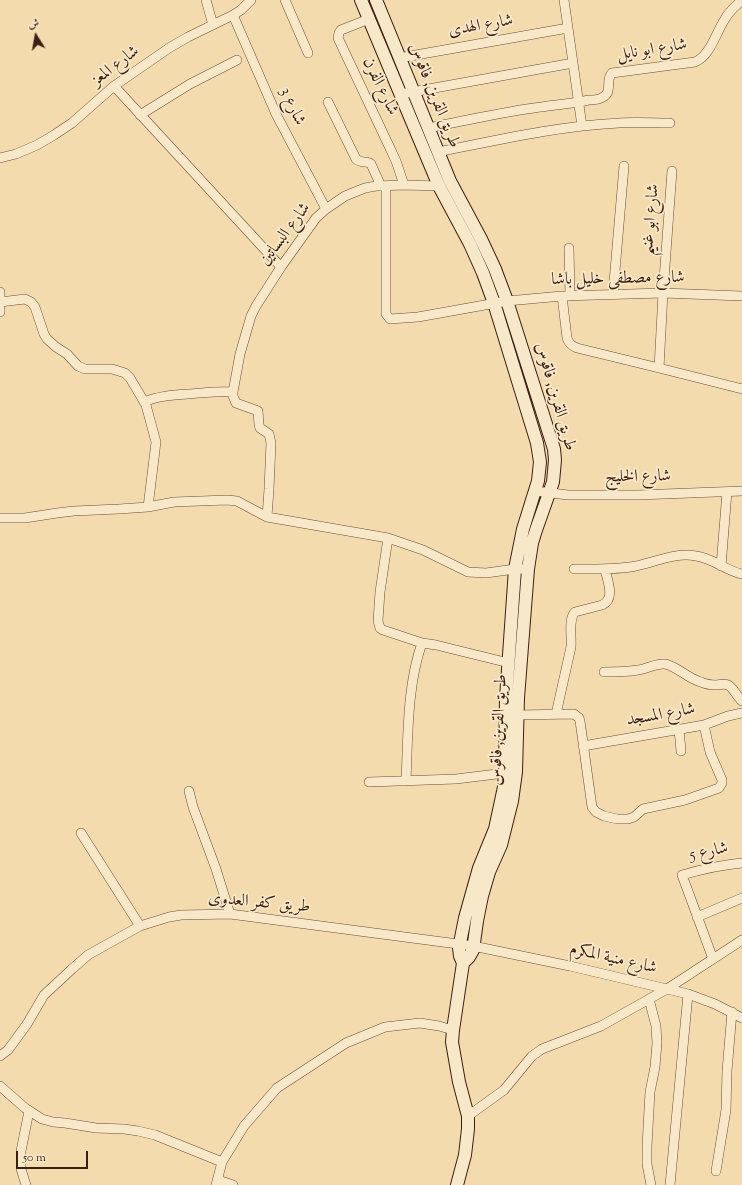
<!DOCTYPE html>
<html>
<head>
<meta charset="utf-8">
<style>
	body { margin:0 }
	#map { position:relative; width:742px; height:1185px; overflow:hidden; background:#f4dbad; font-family:"Sorts Mill Goudy",Amiri,serif }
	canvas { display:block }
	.north { position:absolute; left:16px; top:16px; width:40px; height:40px; -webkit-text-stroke:3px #f8e8ca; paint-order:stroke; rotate:349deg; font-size:11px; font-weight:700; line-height:16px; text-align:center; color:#3a1f13 }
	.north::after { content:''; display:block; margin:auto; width:14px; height:18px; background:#3a1f13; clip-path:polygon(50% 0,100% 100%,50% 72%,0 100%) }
	.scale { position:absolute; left:16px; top:1151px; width:72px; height:18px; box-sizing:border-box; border:2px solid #3a1f13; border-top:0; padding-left:5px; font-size:12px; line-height:14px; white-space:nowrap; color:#3a1f13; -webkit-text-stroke:3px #f8e8ca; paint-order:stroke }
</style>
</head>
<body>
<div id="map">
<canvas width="742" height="1185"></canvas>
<div class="north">ش</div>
<div class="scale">50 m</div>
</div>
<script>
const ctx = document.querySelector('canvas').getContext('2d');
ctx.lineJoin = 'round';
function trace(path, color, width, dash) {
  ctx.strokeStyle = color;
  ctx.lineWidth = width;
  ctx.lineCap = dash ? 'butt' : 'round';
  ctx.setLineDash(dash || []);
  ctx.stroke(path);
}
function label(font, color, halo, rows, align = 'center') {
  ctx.font = font + ' "Sorts Mill Goudy",Amiri,serif';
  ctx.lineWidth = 3.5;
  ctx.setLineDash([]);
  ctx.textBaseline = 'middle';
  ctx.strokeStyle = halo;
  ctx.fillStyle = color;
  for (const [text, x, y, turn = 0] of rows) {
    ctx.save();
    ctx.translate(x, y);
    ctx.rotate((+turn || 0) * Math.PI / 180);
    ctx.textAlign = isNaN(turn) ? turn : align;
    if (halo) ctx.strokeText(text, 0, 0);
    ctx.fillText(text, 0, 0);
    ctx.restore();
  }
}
const street = new Path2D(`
	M206,0L213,25
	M285,0L308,53
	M564,0L582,126
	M233,15L276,114L326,209
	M369,19L341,30L339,33L338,38L389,146L396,161L404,185
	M399,58L568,28
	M114,86L281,267
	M401,94L573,63
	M328,102L356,159C361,164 367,160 371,164L381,186
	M140,115L190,84L237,60
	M428,128C463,121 498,113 534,108C552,105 570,104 589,100C593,100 599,100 603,97C613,92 605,80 612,73L695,62C711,55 716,32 725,19C729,11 736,6 742,0
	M438,152C498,140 558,126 619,123C636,122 653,123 670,123
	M0,158L16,154L37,145L54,135L72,123L114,86L169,48L188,37L233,15L241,10L251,0
	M386,186V314L390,319L418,317L507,301L562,296L663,293L742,296
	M569,248L570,296
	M0,292V312
	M613,294L624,166
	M562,296L567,338C569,344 572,346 577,348L659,368L742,389
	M0,302L25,299L31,302L35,307L44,334L47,339L56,347L67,354L78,366L85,369H112L125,373L130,378L146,405L156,442L148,507
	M659,368L663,293L672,171
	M144,402C158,396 173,395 188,394C203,393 218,391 233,392
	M535,491L568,495H638L742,491
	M267,517L269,489L271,443L269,434L260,428L259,425L258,411L236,403L233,396V392L240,354L251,316L256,306L281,267L316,218L326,209L345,196L365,188L376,186L404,185L439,186
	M0,518H25L57,513L74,511L119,509L148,507L174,502L227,500L237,501L267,517L388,538L423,550L468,572L486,573L515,569H528
	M388,538L380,592L378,621L380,628L383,630L422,643L436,645L509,663
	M721,566L727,492
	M574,569C595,569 616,570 636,566C656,562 675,552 696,556C713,558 726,571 742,574
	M604,672C615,672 627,672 638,670C647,669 656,663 665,664C677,666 688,679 701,682C705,684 711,685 716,685C720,685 724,683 728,685C733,687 737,697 742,701
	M556,714L571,647C572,637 568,619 575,612L602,605C616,599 607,580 605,569
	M517,715L574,714L579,718L580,721L592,807L596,812L604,816L617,819H628L634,817L643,809L685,800L719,788L722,783V780L710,752L704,725
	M679,729L681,751
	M583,746L704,725L728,716L742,713
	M406,781C408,737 407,685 422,643
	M369,782L456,779L505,773
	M189,791L193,807L216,869L230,914
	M81,833L140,926
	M697,917L742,898
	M713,959L682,875C703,869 720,865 742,863
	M649,999L656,1026L657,1043L655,1067L650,1092L647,1146V1164L651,1185
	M0,1056L8,1050L27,1024L44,995L72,969L88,955L140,926L169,917L181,915L230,914L473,946L570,966L667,989L688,994L715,1004L742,1018
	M0,1086L25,1108L42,1119L53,1122L65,1123L96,1128L124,1129L138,1131L155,1135L222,1162
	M468,1116L504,1090L532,1056L542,1049L601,1026L667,989L742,940
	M716,1171L726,1110L727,1071L732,1012
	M218,1180L233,1185
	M26,1185L21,1169V1151L29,1111
	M216,1185L222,1162L244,1126L277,1088L346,1043L385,1027L420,1023L439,1026L453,1030
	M670,1185L688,994`);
const secondary = new Path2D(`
	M361,0L439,186L470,244L483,273L494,303L537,443L540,462L538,481L523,529L515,569L506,698L505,773L504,787L495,829L479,868L465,918L459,948L460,956L463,963L453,1030L452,1042L459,1082L468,1116V1129L465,1155L457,1185
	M376,0L450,181L481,239L495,269L507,301L554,449L555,460L553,482L536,530L532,543L528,569L518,698L516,772L512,801L501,845L489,872L482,896L477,921L473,950L469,957L463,963`);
const streetNames = [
	["شارع الهدى",481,27,-10],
	["شارع ابو نايل",652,51,-9],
	["شارع المعز",116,67,-37],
	["شارع الفرن",379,87,64],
	["طريق القرين, فاقوس",433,96,68],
	["شارع 3",291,107,65],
	["شارع ابو غنيم",652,220,-85],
	["شارع البساتين",286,235,-53],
	["شارع مصطفى خليل باشا",618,280,-1],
	["طريق القرين, فاقوس",554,397,74],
	["شارع الخليج",638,478,-1],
	["شارع المسجد",661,716,-10],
	["طريق القرين, فاقوس",500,730,-87],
	["شارع 5",709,853,-12],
	["طريق كفر العدوى",259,904,5],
	["شارع منية المكرم",613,960,13]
];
trace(street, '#684e3a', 10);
trace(secondary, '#3a1f13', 14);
trace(street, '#f8e8ca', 9);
trace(secondary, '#f8e8ca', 12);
label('17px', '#3a1f13', '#f8e8ca', streetNames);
</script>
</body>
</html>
